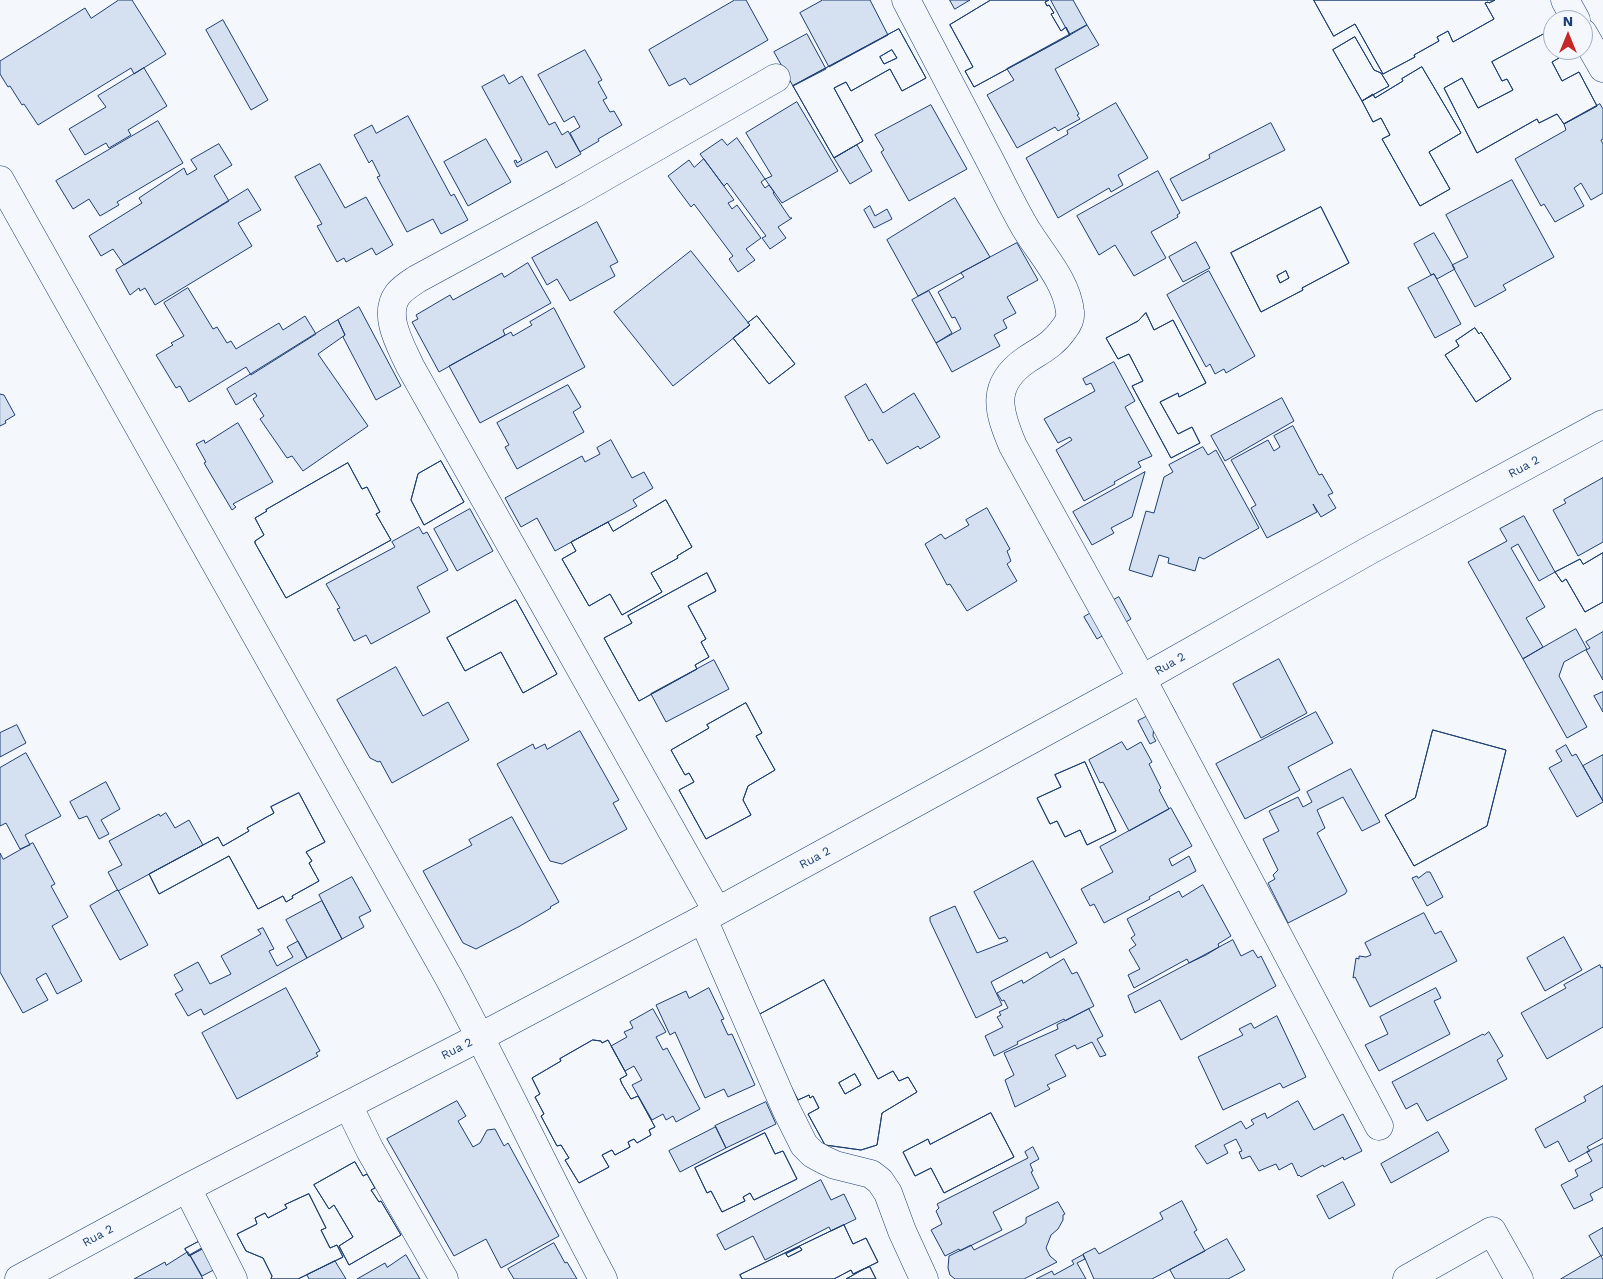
<!DOCTYPE html>
<html>
<head>
<meta charset="utf-8">
<style>
	body { margin:0 }
	#map { position:relative; width:1603px; height:1279px; overflow:hidden; background:#f4f7fb; font-family:"Work Sans",sans-serif }
	canvas { display:block }
	.north { position:absolute; left:1543px; top:10px; width:50px; height:50px; box-sizing:border-box; background:#f4f7fb; border:1px solid #9eadc5; border-radius:50%; rotate:0deg; font-size:14px; font-weight:700; line-height:20px; text-align:center; color:#1d3f73 }
	.north::after { content:''; display:block; margin:auto; width:18px; height:22px; background:#c62828; clip-path:polygon(50% 0,100% 100%,50% 72%,0 100%) }
</style>
</head>
<body>
<div id="map">
<canvas width="1603" height="1279"></canvas>
<div class="north">N</div>
</div>
<script>
const ctx = document.querySelector('canvas').getContext('2d');
ctx.lineJoin = 'round';
function fillPath(path, color) {
  ctx.fillStyle = color;
  ctx.fill(path, 'evenodd');
}
function trace(path, color, width, dash) {
  ctx.strokeStyle = color;
  ctx.lineWidth = width;
  ctx.lineCap = dash ? 'butt' : 'round';
  ctx.setLineDash(dash || []);
  ctx.stroke(path);
}
function label(font, color, halo, rows, align = 'center') {
  ctx.font = font + ' "Work Sans",sans-serif';
  ctx.lineWidth = 4;
  ctx.setLineDash([]);
  ctx.textBaseline = 'middle';
  ctx.strokeStyle = halo;
  ctx.fillStyle = color;
  for (const [text, x, y, turn = 0] of rows) {
    ctx.save();
    ctx.translate(x, y);
    ctx.rotate((+turn || 0) * Math.PI / 180);
    ctx.textAlign = isNaN(turn) ? turn : align;
    if (halo) ctx.strokeText(text, 0, 0);
    ctx.fillText(text, 0, 0);
    ctx.restore();
  }
}
const building = new Path2D(`
	M119,0H132L166,54L134,74L131,68L38,125L24,104L22,105L10,86L8,87L0,74V61L85,8L91,18Z
	M735,0H746L768,40L690,85L685,78L669,86L649,50Z
	M823,0H870L888,35L829,67L800,13Z
	M950,0H970L955,9Z
	M991,0H1049L1045,2L1047,6L1049,5L1054,13L1051,14L1061,31L1066,27L1070,35L974,87L965,71L973,67L950,25Z
	M991,0H1049L1045,2L1047,6L1049,5L1054,13L1051,14L1061,31L1066,27L1070,35L974,87L965,71L973,67L950,25Z
	M1051,0H1073L1087,25L1070,35Z
	M1314,0H1495L1489,3L1488,2L1485,3L1494,19L1453,42L1448,31L1437,37L1439,41L1414,55L1415,57L1383,74L1355,24L1334,36Z
	M1314,0H1495L1489,3L1488,2L1485,3L1494,19L1453,42L1448,31L1437,37L1439,41L1414,55L1415,57L1383,74L1355,24L1334,36Z
	M223,20L268,100L251,110L206,30Z
	M1087,25L1099,45L1055,69L1079,114L1077,115L1080,119L1058,131L1055,127L1017,148L987,95L1014,80L1007,69Z
	M899,29L926,78L902,91L890,69L851,91L846,82L834,88L863,141L834,158L793,86ZM892,50L897,58L884,64L880,57Z
	M899,29L926,78L902,91L890,69L851,91L846,82L834,88L863,141L834,158L793,86ZM892,50L897,58L884,64L880,57Z
	M1546,33L1553,50L1559,58L1552,62L1562,81L1579,72L1597,106L1564,124L1557,114L1539,123L1537,119L1477,153L1444,88L1462,78L1478,108L1513,90L1507,79L1502,81L1492,62Z
	M1546,33L1553,50L1559,58L1552,62L1562,81L1579,72L1597,106L1564,124L1557,114L1539,123L1537,119L1477,153L1444,88L1462,78L1478,108L1513,90L1507,79L1502,81L1492,62Z
	M807,34L826,69L793,86L774,52Z
	M1355,37L1374,70L1381,73L1389,86L1362,101L1333,50Z
	M1355,37L1374,70L1381,73L1389,86L1362,101L1333,50Z
	M585,50L602,80L598,82L607,98L603,100L610,112L614,111L622,125L598,139L599,141L580,152L570,133L580,127L574,116L564,122L538,75Z
	M1422,67L1461,133L1429,152L1450,189L1420,206L1382,139L1390,135L1381,118L1373,122L1362,101L1373,94L1375,98L1403,81L1402,79Z
	M1422,67L1461,133L1429,152L1450,189L1420,206L1382,139L1390,135L1381,118L1373,122L1362,101L1373,94L1375,98L1403,81L1402,79Z
	M144,68L167,106L128,130L131,135L109,148L106,143L85,155L69,129L106,107L98,96Z
	M504,75L509,84L522,76L549,125L555,122L562,135L568,131L581,154L556,168L547,151L517,167L514,161L516,160L517,163L522,160L482,87Z
	M797,102L838,171L782,203L765,179L772,176L746,133Z
	M1116,103L1148,158L1118,175L1123,185L1111,192L1109,188L1058,218L1026,158L1068,134L1067,131Z
	M1600,104L1603,109V139L1601,140L1603,144V193L1591,200L1581,183L1574,188L1584,206L1555,222L1544,204L1541,206L1515,159L1566,130L1564,124Z
	M931,105L967,169L909,201L881,152L884,150L875,135Z
	M408,116L451,196L454,194L468,220L441,234L433,219L407,232L377,177L380,176L372,160L369,163L354,135L372,125L376,133Z
	M158,121L183,163L117,202L119,205L100,216L89,199L73,209L56,181Z
	M1271,123L1285,150L1182,201L1170,179L1210,158L1209,155Z
	M737,138L765,179L761,182L765,188L769,185L774,192L773,193L790,218H792L778,227L786,238L770,249L762,238L766,236L727,183L724,186L700,154L722,139L727,145Z
	M486,139L511,182L468,206L444,162Z
	M219,144L232,165L214,176L229,201L124,265L113,249L101,256L89,236L142,203L139,198L184,168L187,175L197,169L191,160Z
	M857,145L872,171L850,184L834,158Z
	M704,159L734,200L728,203L732,209L737,205L761,238L746,249L755,260L738,272L729,259L733,256L694,204L691,207L668,176L689,160L694,167Z
	M320,164L345,208L366,197L393,245L376,255L372,248L346,262L344,258L337,262L317,226L322,224L295,177Z
	M1158,171L1180,213L1177,215L1178,217L1151,232L1166,258L1134,276L1115,245L1099,255L1077,216Z
	M1512,180L1554,257L1503,285L1506,290L1475,307L1452,265L1468,257L1446,215Z
	M248,189L261,210L238,223L252,246L155,305L145,288L140,291L139,288L130,295L116,270Z
	M955,198L990,257L918,296L887,240Z
	M870,206L875,216L887,209L892,219L874,228L864,210Z
	M1321,207L1349,263L1302,288L1303,290L1261,312L1231,253ZM1286,271L1289,278L1280,283L1277,276Z
	M1321,207L1349,263L1302,288L1303,290L1261,312L1231,253ZM1286,271L1289,278L1280,283L1277,276Z
	M597,222L618,262L610,266L615,276L570,301L557,279L547,285L532,258Z
	M1434,233L1455,269L1437,279L1434,274L1431,275L1414,244Z
	M1196,242L1210,268L1183,282L1169,257Z
	M1017,243L1038,280L1007,297L1016,313L1003,320L1007,328L994,335L1000,346L952,372L936,343L961,329L955,317L952,318L938,292L964,277L961,273Z
	M691,251L750,325L673,386L614,312Z
	M528,263L551,303L503,330L505,335L439,372L412,322L418,319L416,315L450,295L453,300L502,273L504,277Z
	M1209,271L1255,356L1226,373L1224,369L1215,374L1210,364L1206,367L1167,295Z
	M1434,274L1461,324L1435,338L1408,288Z
	M188,288L213,329L217,327L227,343L231,341L236,349L279,323L283,330L305,316L316,334L251,375L246,367L189,402L180,386L176,388L156,355L173,345L171,343L184,336L164,303Z
	M929,291L952,333L936,343L912,300Z
	M359,307L401,386L376,400L343,337L345,335L338,320Z
	M554,308L585,367L480,423L449,366L511,332L513,336L532,325L530,322Z
	M1146,313L1154,330L1173,320L1206,383L1179,397L1178,393L1160,402L1178,434L1192,427L1200,443L1171,458L1132,386L1143,381L1129,354L1118,359L1106,338L1138,321Z
	M1146,313L1154,330L1173,320L1206,383L1179,397L1178,393L1160,402L1178,434L1192,427L1200,443L1171,458L1132,386L1143,381L1129,354L1118,359L1106,338L1138,321Z
	M757,316L795,364L769,384L733,338L750,325L748,323Z
	M757,316L795,364L769,384L733,338L750,325L748,323Z
	M338,320L345,335L318,354L368,426L303,471L292,456L287,458L260,419L264,416L253,399L257,396L255,393L236,405L227,389Z
	M1475,328L1479,334L1481,332L1511,379L1476,402L1445,355L1459,346L1456,341Z
	M1475,328L1479,334L1481,332L1511,379L1476,402L1445,355L1459,346L1456,341Z
	M1114,362L1135,401L1125,407L1152,456L1138,462L1141,467L1114,482L1115,484L1084,501L1056,450L1072,440L1070,437L1058,443L1044,419L1095,391L1091,383L1086,385L1083,379Z
	M866,384L883,413L914,393L940,437L920,449L918,446L887,464L872,439L869,441L845,397Z
	M568,385L581,407L573,412L584,432L517,469L505,447L509,445L497,423Z
	M0,394L4,395L15,415L5,421L6,423L0,426Z
	M1282,398L1294,421L1225,461L1211,436Z
	M238,423L273,482L233,504L236,507L232,510L204,463L206,462L196,444L204,440L205,443Z
	M1293,426L1319,475L1322,474L1333,493L1328,495L1336,508L1321,517L1313,504L1317,512L1267,538L1251,508L1256,505L1231,460L1268,440L1274,451L1280,447L1274,436Z
	M611,440L632,478L644,472L653,488L633,500L637,506L555,551L537,518L521,527L505,498L582,456L585,462L600,454L597,448Z
	M1203,447L1208,455L1216,450L1259,528L1204,559L1199,557L1195,571L1168,563L1169,558L1159,555L1152,577L1129,570L1146,511L1154,513L1164,477L1173,472L1169,465Z
	M441,461L464,502L424,525L411,500L418,474Z
	M441,461L464,502L424,525L411,500L418,474Z
	M348,463L362,489L367,487L380,512L376,514L391,540L286,598L255,543V541L264,535L255,518L267,511L266,510Z
	M348,463L362,489L367,487L380,512L376,514L391,540L286,598L255,543V541L264,535L255,518L267,511L266,510Z
	M1145,472L1132,517L1111,528L1114,533L1092,545L1073,512Z
	M1603,478V542L1578,556L1553,510L1566,503L1564,500Z
	M666,500L692,547L677,556L678,558L651,573L662,592L622,615L610,594L589,606L562,559L576,551L571,542L608,522L613,531Z
	M666,500L692,547L677,556L678,558L651,573L662,592L622,615L610,594L589,606L562,559L576,551L571,542L608,522L613,531Z
	M987,508L1010,549L1007,551L1011,561L1007,564L1017,581L967,611L950,584L947,585L925,544L941,534L945,539L969,525L966,520Z
	M470,509L493,551L457,571L434,529Z
	M1524,516L1555,572L1539,581L1518,544L1511,548L1545,607L1526,618L1543,647L1523,659L1468,562L1507,541L1500,529Z
	M419,527L423,534L427,532L448,570L417,587L430,612L371,644L366,635L354,641L337,609L340,608L326,584L395,547L392,542Z
	M1603,553V602L1585,612L1566,579L1562,582L1555,572L1580,559L1583,564Z
	M1603,553V602L1585,612L1566,579L1562,582L1555,572L1580,559L1583,564Z
	M707,573L716,591L688,606L706,639L701,642L709,657L695,665L697,669L639,701L604,638L632,623L628,616Z
	M707,573L716,591L688,606L706,639L701,642L709,657L695,665L697,669L639,701L604,638L632,623L628,616Z
	M1119,597L1131,619L1097,639L1084,617Z
	M516,600L557,674L523,693L501,652L465,671L447,638Z
	M516,600L557,674L523,693L501,652L465,671L447,638Z
	M1576,629L1587,649L1564,662L1559,676L1587,727L1567,738L1523,659Z
	M1603,632V680L1586,650L1590,648L1586,642Z
	M1279,659L1307,713L1261,738L1233,684Z
	M714,660L729,689L666,722L651,694Z
	M396,667L423,716L448,702L469,740L392,783L380,761L378,762L370,758L337,700Z
	M1603,692V712L1594,696Z
	M746,703L762,733L756,736L775,770L748,786L743,800L751,815L706,839L679,790L694,782L689,773L685,775L671,750L709,728L707,725Z
	M746,703L762,733L756,736L775,770L748,786L743,800L751,815L706,839L679,790L694,782L689,773L685,775L671,750L709,728L707,725Z
	M1171,704L1176,713L1154,725L1153,736L1156,741L1150,744L1138,721Z
	M1316,712L1333,743L1288,767L1300,790L1245,819L1216,764Z
	M17,725L26,743L0,757V733Z
	M1433,730L1506,750L1487,826L1414,866L1385,815L1415,798Z
	M1433,730L1506,750L1487,826L1414,866L1385,815L1415,798Z
	M580,731L619,800L613,803L627,829L562,864L550,861L497,764L533,744L535,749L545,744L547,749Z
	M1122,742L1127,750L1141,742L1152,762L1149,764L1161,788L1159,790L1169,809L1129,831L1103,782L1100,783L1089,760Z
	M1566,745L1572,756L1576,754L1603,801V802L1577,817L1549,768L1562,761L1556,751Z
	M26,753L61,816L25,835L30,845L20,849L6,823L0,826V768Z
	M1603,755V801L1583,766Z
	M1085,762L1116,831L1087,845L1080,830L1065,837L1057,821L1050,824L1037,798L1061,787L1055,775Z
	M1085,762L1116,831L1087,845L1080,830L1065,837L1057,821L1050,824L1037,798L1061,787L1055,775Z
	M1351,769L1380,822L1362,831L1343,797L1317,810L1325,828L1317,833L1347,891L1345,894L1288,923L1268,883L1275,879L1273,875L1278,870L1263,839L1279,831L1269,811L1298,797L1303,807L1312,802L1307,792Z
	M106,782L120,809L101,820L109,834L99,839L87,816L79,819L70,802Z
	M299,793L325,842L306,852L312,861L309,863L319,881L292,896L293,898L286,902L283,896L258,909L229,856L159,894L149,874L218,837L223,846L249,831L247,828L274,813L271,807Z
	M299,793L325,842L306,852L312,861L309,863L319,881L292,896L293,898L286,902L283,896L258,909L229,856L159,894L149,874L218,837L223,846L249,831L247,828L274,813L271,807Z
	M1171,808L1192,846L1169,859L1172,866L1189,856L1196,871L1149,897L1150,899L1104,923L1094,904L1090,906L1081,889L1113,872L1100,847Z
	M166,813L175,828L189,820L203,845L118,891L108,872L122,865L109,841L159,814L160,816Z
	M512,817L559,902L550,907L551,908L520,926L476,949L463,943L423,871L472,845L469,840Z
	M33,843L55,884L51,886L68,917L52,926L82,981L57,994L46,973L36,979L48,1000L23,1013L0,972V853L3,859Z
	M1033,861L1077,943L1050,958L1047,952L991,982L1002,1005L976,1018L930,921V917L955,906L977,953L1008,941L1005,937L999,939L974,892Z
	M1427,872H1430L1443,897L1427,906L1412,878L1417,876L1418,878Z
	M352,877L371,911L359,917L364,927L342,939L319,895Z
	M1203,885L1231,936L1218,944L1219,947L1206,955L1189,963L1187,959L1134,988L1128,975L1140,969L1129,950L1136,945L1131,938L1135,935L1127,919L1179,891L1182,897Z
	M118,890L148,945L120,960L90,906Z
	M322,901L342,939L307,958L286,920Z
	M1424,913L1435,934L1441,931L1457,961L1370,1007L1355,977L1353,978L1356,958L1359,959V956L1366,957L1371,955L1365,943Z
	M263,928L274,949L269,951L277,966L293,957L287,947L298,941L307,958L204,1015L201,1009L188,1016L175,994L183,990L174,975L198,962L210,984L231,974L221,956L261,934L258,930Z
	M1564,937L1582,970L1545,991L1527,958Z
	M1233,940L1241,956L1253,950L1258,958L1261,956L1276,986L1181,1040L1160,1000L1135,1013L1128,996Z
	M1064,959L1072,974L1077,972L1094,1006L1065,1021L1064,1019L1017,1042L1018,1044L994,1056L985,1036L1003,1027L997,1017L1001,1015L999,1012L1008,1008L1004,1000L1002,1001L997,993L1022,980L1023,983Z
	M1600,965L1601,968L1603,967V1027L1547,1059L1521,1013L1566,988L1564,985Z
	M824,980L878,1079L893,1071L899,1081L908,1077L917,1092L882,1113L877,1145L861,1150L825,1145L808,1114L819,1108L813,1096L810,1098L809,1095L798,1100L755,1017ZM855,1074L861,1085L845,1094L839,1083Z
	M824,980L878,1079L893,1071L899,1081L908,1077L917,1092L882,1113L877,1145L861,1150L825,1145L808,1114L819,1108L813,1096L810,1098L809,1095L798,1100L755,1017ZM855,1074L861,1085L845,1094L839,1083Z
	M286,988L320,1051L316,1053L318,1056L237,1099L202,1033Z
	M709,988L724,1019L721,1020L728,1035L732,1034L755,1085L728,1097L724,1089L705,1098L675,1032L670,1035L656,1005L686,991L689,998Z
	M1436,988L1441,998L1434,1001L1450,1034L1379,1071L1365,1045L1388,1034L1380,1017Z
	M653,1009L666,1032L656,1037L663,1050L667,1048L700,1109L676,1122L673,1116L666,1120L663,1114L652,1120L632,1085L642,1080L634,1066L625,1071L611,1046L627,1037L624,1032L633,1028L630,1022Z
	M1089,1009L1103,1036L1097,1039L1106,1055L1100,1057L1092,1042L1077,1049L1075,1045L1055,1055L1066,1076L1047,1085L1050,1089L1015,1107L1005,1080L1014,1075L1004,1053L1058,1029L1057,1025Z
	M1277,1016L1306,1077L1283,1088L1280,1083L1223,1110L1198,1057L1243,1035L1239,1029L1251,1023L1254,1028Z
	M1489,1032L1503,1056L1497,1060L1507,1079L1427,1121L1417,1103L1406,1109L1392,1082L1483,1034L1484,1035Z
	M593,1040L601,1041L602,1043L608,1040L627,1075L620,1079L622,1084L631,1099L638,1096L655,1127L649,1130L651,1135L637,1143L634,1139L628,1142L630,1147L615,1155L612,1150L602,1155L609,1167L579,1183L565,1160L569,1158L561,1145L557,1146L541,1116L544,1114L535,1097L540,1094L532,1078L561,1061L560,1059Z
	M593,1040L601,1041L602,1043L608,1040L627,1075L620,1079L622,1084L631,1099L638,1096L655,1127L649,1130L651,1135L637,1143L634,1139L628,1142L630,1147L615,1155L612,1150L602,1155L609,1167L579,1183L565,1160L569,1158L561,1145L557,1146L541,1116L544,1114L535,1097L540,1094L532,1078L561,1061L560,1059Z
	M1603,1086V1138L1587,1147L1590,1151L1587,1152L1569,1162L1558,1141L1545,1148L1535,1129L1586,1101L1584,1097Z
	M457,1101L466,1116L458,1121L473,1147L480,1143L487,1130L495,1129L504,1146L508,1143L559,1236L501,1268L486,1239L454,1256L387,1139Z
	M1298,1101L1314,1130L1343,1114L1362,1151L1344,1160L1343,1157L1324,1167L1323,1165L1301,1177L1299,1175L1298,1176L1292,1163L1279,1170L1276,1164L1259,1171L1250,1156L1242,1159L1239,1152L1242,1151L1236,1139L1224,1145L1228,1153L1207,1164L1195,1146L1241,1121L1246,1129L1254,1124L1251,1120L1265,1113L1267,1118Z
	M766,1102L776,1124L726,1148L715,1126Z
	M991,1113L1014,1157L944,1193L931,1168L915,1176L903,1152L928,1139L930,1144Z
	M991,1113L1014,1157L944,1193L931,1168L915,1176L903,1152L928,1139L930,1144Z
	M716,1127L726,1148L680,1172L669,1151Z
	M1438,1132L1449,1151L1391,1183L1381,1164Z
	M765,1133L775,1154L783,1151L797,1179L754,1200L750,1193L743,1197L745,1201L722,1212L711,1191L707,1193L695,1168Z
	M765,1133L775,1154L783,1151L797,1179L754,1200L750,1193L743,1197L745,1201L722,1212L711,1191L707,1193L695,1168Z
	M1603,1144V1187L1590,1194L1593,1200L1574,1209L1561,1185L1578,1176L1575,1170L1592,1161L1587,1152Z
	M1033,1147L1039,1159L1030,1164L1033,1171L1031,1172L1039,1188L993,1212L1002,1230L960,1251L959,1249L945,1256L931,1230L942,1224L936,1211L939,1208L937,1204L1028,1158L1025,1152Z
	M355,1162L363,1176L367,1174L375,1188L371,1190L379,1202L381,1201L401,1235L349,1265L339,1246L353,1237L334,1205L329,1209L314,1185Z
	M355,1162L363,1176L367,1174L375,1188L371,1190L379,1202L381,1201L401,1235L349,1265L339,1246L353,1237L334,1205L329,1209L314,1185Z
	M821,1180L831,1200L844,1194L856,1219L831,1231L829,1227L765,1260L753,1236L725,1250L717,1235Z
	M1343,1182L1355,1205L1329,1219L1317,1196Z
	M309,1194L326,1228L321,1230L330,1248L337,1245L343,1257L298,1279H271L272,1276L263,1258L246,1251L237,1234L257,1224L255,1218L265,1213L268,1218L287,1208L285,1205Z
	M309,1194L326,1228L321,1230L330,1248L337,1245L343,1257L298,1279H271L272,1276L263,1258L246,1251L237,1234L257,1224L255,1218L265,1213L268,1218L287,1208L285,1205Z
	M1182,1201L1197,1230L1194,1232L1205,1251L1152,1279H1094L1083,1254L1095,1248L1099,1254L1163,1219L1160,1213Z
	M1058,1202L1065,1214L1063,1215V1220L1058,1229L1051,1235L1046,1248L1050,1256L1057,1262L1024,1279H955L950,1275L948,1268L949,1256L971,1245L974,1250L1022,1226L1026,1223V1218Z
	M844,1225L853,1244L866,1238L878,1262L853,1274L851,1270L834,1279H742L740,1275ZM800,1247L802,1250L788,1257L786,1254Z
	M844,1225L853,1244L866,1238L878,1262L853,1274L851,1270L834,1279H742L740,1275ZM800,1247L802,1250L788,1257L786,1254Z
	M1603,1228V1255L1601,1256L1589,1236Z
	M220,1238L233,1260L202,1276L190,1255Z
	M1227,1239L1245,1270L1228,1279H1175L1170,1270Z
	M200,1241L204,1248L189,1256L185,1249Z
	M200,1241L204,1248L189,1256L185,1249Z
	M554,1243L565,1263L567,1262L577,1279H514L508,1269Z
	M188,1252L203,1279H134L165,1262L166,1265Z
	M406,1255L420,1279H357L385,1263L387,1267Z
	M1083,1255L1085,1259L1077,1263L1086,1279H1036L1052,1271L1054,1275L1074,1264L1072,1261Z
	M1601,1256L1603,1260V1279H1561Z
	M335,1261L346,1279H309L307,1275Z
	M870,1267L876,1279H846L864,1269Z
	M870,1267L876,1279H846L864,1269Z`);
const minor = new Path2D(`
	M906,0C932,50 959,101 985,151C999,177 1011,204 1026,229C1041,254 1067,281 1070,312C1071,319 1068,324 1064,329C1053,345 1041,350 1026,360C990,385 998,411 1013,446L1142,679L1379,1126
	M1565,0L1576,20
	M1583,33L1603,68
	M0,180L449,978C502,1077 550,1180 603,1279
	M717,911L410,366C401,346 382,315 398,294C403,288 411,283 417,279L572,195L776,78
	M703,919L786,1109L804,1145L813,1154L824,1160L835,1165L871,1174L880,1181L888,1193L902,1231L924,1279
	M348,1105L370,1150L444,1279
	M187,1188L233,1279
	M19,1279L187,1188L480,1037L703,919L1142,679L1370,550L1603,424
	M1407,1279L1492,1231L1519,1279`);
const streetNames = [
	["Rua 2",1524,467,-28],
	["Rua 2",1170,664,-30],
	["Rua 2",815,858,-28],
	["Rua 2",457,1049,-27],
	["Rua 2",98,1236,-29]
];
fillPath(building, '#d5e0f0');
trace(building, '#1d3f73', 1);
trace(minor, '#1d3f73', 29);
trace(minor, '#f4f7fb', 28);
label('12px', '#1d3f73', '#f4f7fb', streetNames);
</script>
</body>
</html>
